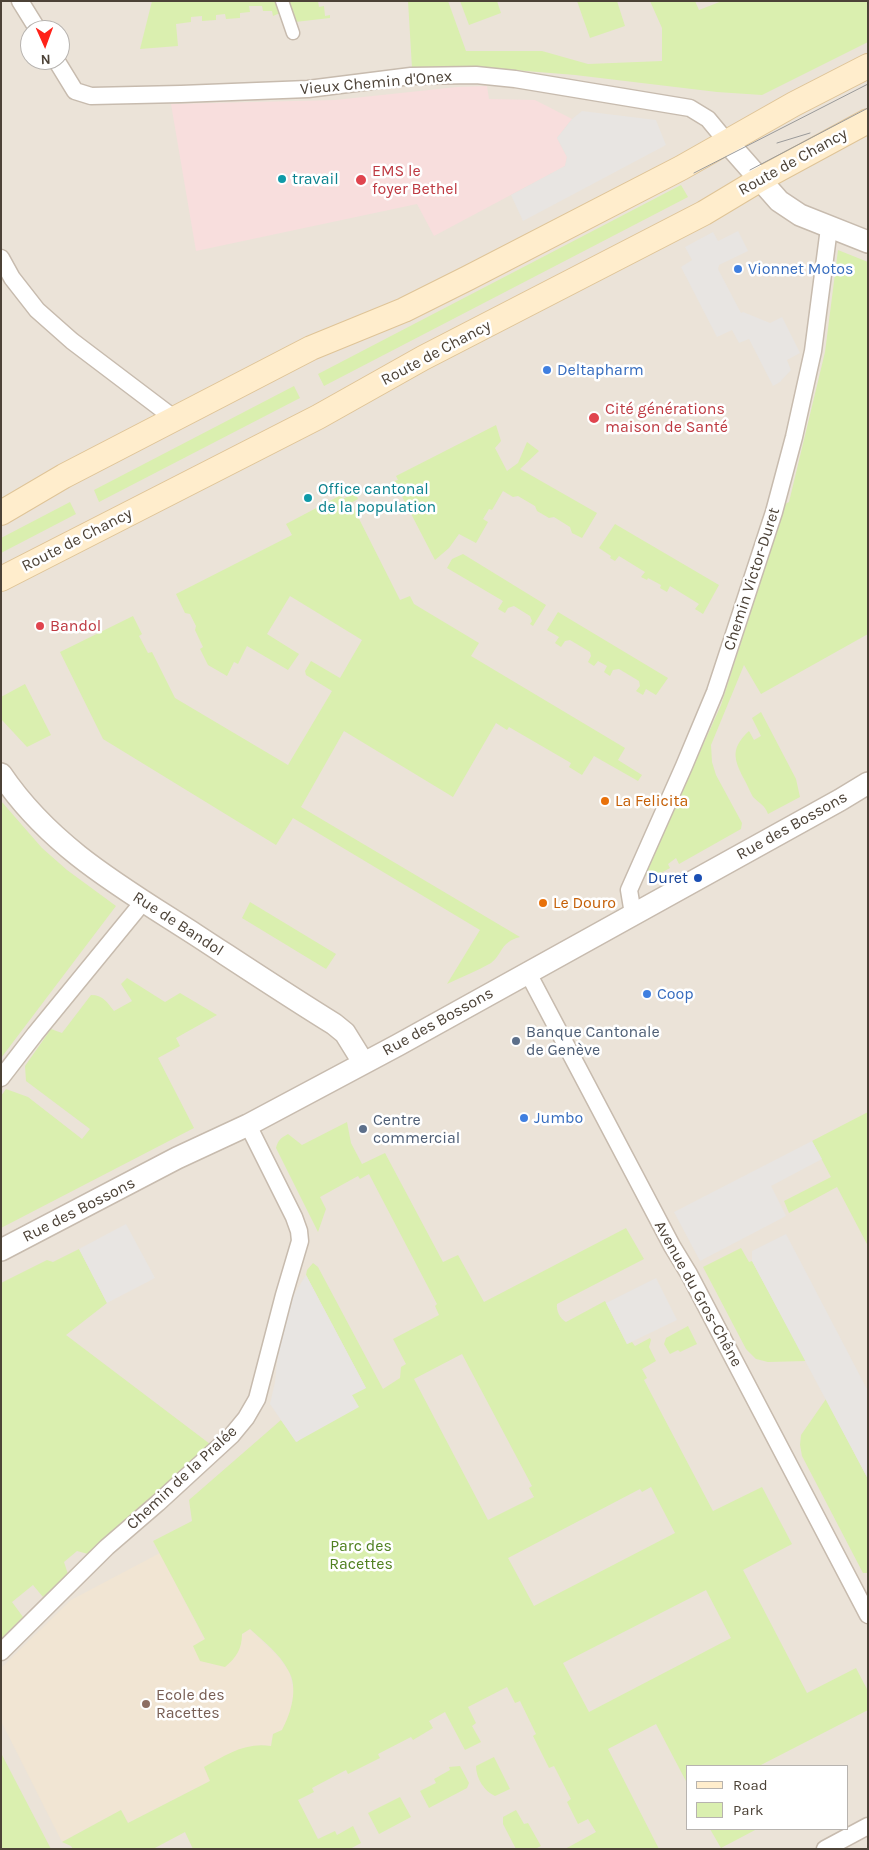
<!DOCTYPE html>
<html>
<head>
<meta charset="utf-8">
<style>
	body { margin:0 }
	#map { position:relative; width:869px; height:1850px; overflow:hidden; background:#f7f2eb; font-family:Karla,sans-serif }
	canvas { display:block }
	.frame { position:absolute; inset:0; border:2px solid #4c4237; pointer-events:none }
	.legend { position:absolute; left:686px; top:1765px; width:162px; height:65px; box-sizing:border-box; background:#fff; border:1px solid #b7b3af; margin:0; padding:6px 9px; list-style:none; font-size:15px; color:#4c4237 }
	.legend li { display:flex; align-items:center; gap:10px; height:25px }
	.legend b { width:25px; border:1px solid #b7b3af }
	.north { position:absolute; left:20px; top:20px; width:50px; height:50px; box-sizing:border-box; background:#fff; border:1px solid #b7b3af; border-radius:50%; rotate:178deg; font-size:14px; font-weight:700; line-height:20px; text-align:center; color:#4c4237 }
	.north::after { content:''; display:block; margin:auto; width:18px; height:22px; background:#ff2219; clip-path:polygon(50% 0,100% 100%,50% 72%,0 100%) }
</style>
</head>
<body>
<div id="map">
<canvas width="869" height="1850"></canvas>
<div class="frame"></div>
<ul class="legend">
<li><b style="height:6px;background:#ffedcc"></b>Road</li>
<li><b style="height:14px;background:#daefaf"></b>Park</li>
</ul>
<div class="north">N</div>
</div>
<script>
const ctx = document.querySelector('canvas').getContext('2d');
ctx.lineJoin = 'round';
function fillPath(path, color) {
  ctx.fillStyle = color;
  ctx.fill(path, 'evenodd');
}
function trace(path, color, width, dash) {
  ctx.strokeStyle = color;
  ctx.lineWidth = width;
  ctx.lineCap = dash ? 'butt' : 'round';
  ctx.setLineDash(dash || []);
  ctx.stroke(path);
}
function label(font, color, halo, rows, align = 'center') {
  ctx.font = font + ' Karla,sans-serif';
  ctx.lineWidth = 5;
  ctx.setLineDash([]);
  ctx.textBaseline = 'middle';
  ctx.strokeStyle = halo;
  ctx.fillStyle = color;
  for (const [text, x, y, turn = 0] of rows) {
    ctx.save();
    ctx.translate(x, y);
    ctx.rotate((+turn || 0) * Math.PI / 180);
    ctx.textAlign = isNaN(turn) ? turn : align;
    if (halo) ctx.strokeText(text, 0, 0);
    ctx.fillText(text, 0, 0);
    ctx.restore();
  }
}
const residential = new Path2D(`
	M1,1H868V1849H1ZM30,30H60V60H30ZM688,1766H848V1829H688Z`);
const education = new Path2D(`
	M160,1553L205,1640L242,1634L250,1629L276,1654L289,1671L294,1692L289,1717L282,1730L273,1734L271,1746L260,1745L204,1767L210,1781L128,1823L121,1810L62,1842L1,1721V1668L71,1600Z`);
const medical = new Path2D(`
	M487,86L489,99L535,100L572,119L557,138L567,157L565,166L434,236L417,204L196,251L171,104L335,100L457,87Z`);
const green = new Path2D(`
	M152,1H276L280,13L273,16L272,11H263L262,6H249L250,12L240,13V18L226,19L225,14L216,15V20L202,21V16L191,17V22L176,24L178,46L140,49Z
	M288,1H318L319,7L324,6L325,16L330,15V18L295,22Z
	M408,1H448L466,51H542L588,64L662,61V28L650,1H695L699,10L722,1H868V42L762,95L717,92L575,75L465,66L412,68Z
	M460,1H497L501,13L469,25Z
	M577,1H617L625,26L590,38Z
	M681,185L688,197L324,386L318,374Z
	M838,250L868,262V634L761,694L744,665L711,745L712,762L716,775L742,823L741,829L679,864L676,858L668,864L670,868L650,879L645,874L721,705L785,504L789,502L825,352Z
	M294,386L300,398L99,502L94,490Z
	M496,425L501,441L495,448L507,471L518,463L527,442L539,451L520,469L597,513L582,538L572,533L570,527L554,517L549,518L537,511L535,506L518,496L513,497L503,491L492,510L489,509L483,519L488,522L476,543L459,534L449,548L435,560L394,481L398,480L396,476Z
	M355,492L358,499L351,503L400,600L410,596L414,604L479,643L471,656L625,748L618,760L642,775L638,781L594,756L582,775L569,767L571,763L509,727L507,730L496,723L453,797L344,731L301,807L520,937C500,942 503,954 491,963C477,971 461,977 447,984L480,930L293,818L276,845L103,739L60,652L133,616L142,634L139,636L148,653L152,652L175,698L288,765L332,691L306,675L305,671L311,661L340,678L362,640L290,596L267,634L299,654L288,670L247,646L238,664L234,662L227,676L208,665L200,649L203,647L195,630L196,626L190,614L185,613L176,594L292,535L286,524L341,495L343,499Z
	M70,502L76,514L1,553V538Z
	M615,524L719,585L703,614L695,609L699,604L670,586L667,592L660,588L661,585L648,578L647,580L641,577L645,572L619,556L615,561L610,558L611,556L599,548Z
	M463,554L546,605L533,626L530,624L532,621L530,616L514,606L508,608L505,613L498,609L503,601L447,568L452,559Z
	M558,612L668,678L656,695L646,689L643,695L636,691L640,686L639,681L619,669L613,670L610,676L604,672L607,666L598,661L594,666L588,662L591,656L590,652L570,640L565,641L561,647L555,643L559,637L547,630Z
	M25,684L51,735L27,747L1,719V697Z
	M761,712L796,779L800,797L768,814C765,805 759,803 753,797C750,792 747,784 744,779C733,758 731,748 749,731L754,740L761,736L752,718Z
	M1,801L42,848L67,870L116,906L1,1058Z
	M250,902L336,954L326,969L242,918Z
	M127,978L165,1002L180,993L217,1015L176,1038L180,1046L158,1058L194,1128L1,1228V1096L6,1089L28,1097L82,1139L90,1129L26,1081L25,1066L51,1029L62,1033L91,995C103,995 107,1002 114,1011L132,1001L121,984Z
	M868,1112V1246L837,1187L789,1213L784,1201L831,1177L812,1141Z
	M347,1122L351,1143L362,1164L385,1153L443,1262L458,1255L484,1302L626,1228L644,1259L557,1304C556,1310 560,1319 566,1322L605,1301L627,1344L632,1342L635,1346L650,1338L651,1340L649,1347L656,1361L642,1369L647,1378L644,1380L713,1511L762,1487L792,1544L743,1570L807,1693L856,1668L868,1691V1710L759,1766H688V1785L656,1724L608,1749L659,1849H565L596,1832L588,1819L578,1824L567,1802L571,1799L554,1766L549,1768L533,1736L536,1734L520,1701L515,1703L507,1687L468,1707L476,1723L472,1726L481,1742L465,1750L445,1712L429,1721L433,1728L413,1740L411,1737L378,1754L380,1758L348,1774L346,1770L312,1788L314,1792L298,1800L318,1839L335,1831L337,1835L353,1826L361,1843L350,1849H193L185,1832L153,1849H73L71,1846L62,1842L121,1810L128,1823L210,1781L204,1767C226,1755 245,1742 271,1746L273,1734L282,1730C291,1713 299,1688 288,1670C280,1654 263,1641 250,1629L242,1634C242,1649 236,1658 225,1667L200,1661L193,1646L205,1639L153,1541L192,1521L189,1500L281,1420L297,1442L352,1395L366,1388L306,1275L307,1270L313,1263L318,1267L383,1389L400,1378L401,1367L406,1364L393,1339L439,1315L435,1306L437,1304L369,1174L360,1179L358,1176L320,1197L326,1209L318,1232L276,1148C278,1140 281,1138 288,1134L302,1145ZM462,1354L532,1486L529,1488L534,1497L488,1520L414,1379ZM651,1487L675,1533L534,1606L508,1558L640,1489L642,1492ZM706,1590L731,1638L589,1712L563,1663Z
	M741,1248L749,1262L752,1261L806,1361L768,1362L756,1359L746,1349L703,1267Z
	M79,1249L107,1303L66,1335L210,1444L88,1554L77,1551L64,1562L68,1574L43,1597L33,1585L12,1602L23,1617L1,1639V1283L47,1260L53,1262Z
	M688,1326L697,1344L680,1352L678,1350L670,1354L664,1344L666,1338Z
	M826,1399L868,1479V1573H863L802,1456L800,1445L801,1435Z
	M1,1753L51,1849H1Z
	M494,1757L510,1789L495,1796C484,1791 476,1778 476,1766Z
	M460,1766L469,1783L467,1788L429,1808L420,1791L436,1783L434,1779L450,1770L449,1767Z
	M400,1797L411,1817L379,1834L368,1813Z
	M516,1810L524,1824L528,1823L541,1846L535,1849H516L503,1824V1817Z
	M710,1829H757L721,1848Z`);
const parking = new Path2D(`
	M582,111L656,120L666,145L523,221L511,195L565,166L567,157L557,138L572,119Z
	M738,231L748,251L719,265L718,269L741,313L743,312L770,323L782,317L800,353L787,360L791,370L780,382L773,386L749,339L739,343L732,330L717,337L681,267L692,260L685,247L713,232L718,241Z
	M812,1141L822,1159L771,1186L786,1216L700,1261L674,1212Z
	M126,1224L155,1278L107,1303L79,1249Z
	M786,1234L868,1391V1479L752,1261V1251Z
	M306,1275L366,1388L352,1395L359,1407L296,1442L270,1404L275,1382L281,1325L286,1307Z
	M656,1278L677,1320L627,1344L606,1303Z`);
const pedestrian = new Path2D(`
	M282,1L293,33`);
const minor = new Path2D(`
	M20,1L38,30
	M56,60L75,91L91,96L181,94L308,89L411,76L476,75L515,79L690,108L708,119L727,142
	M1,258L12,278L37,310L72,341L175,419
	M633,914L629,890L684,766L715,692L774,512L794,437L813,351L829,228
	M528,973L672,1246L689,1274L868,1615
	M1,1078L35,1034L143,902
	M1,1652L107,1547L158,1503L232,1435L246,1418L257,1399L284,1295L300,1241L299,1231L294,1217L248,1125
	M825,1849L868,1826`);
const tertiary = new Path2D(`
	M727,142L779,201L800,215L868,242
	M1,774C51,848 123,888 196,935C242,965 287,995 334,1024L345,1033L363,1062
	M1,1250L177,1158L248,1125L398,1045L840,800L868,783`);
const secondary = new Path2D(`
	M1,513L64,476L311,348L404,310L468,278L681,168L794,104L868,66
	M1,579L318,417L423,358L704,213L759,180L868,121`);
const tram = new Path2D(`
	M777,143L810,133
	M750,170L868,108
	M694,173L868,84`);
const markers = [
	[282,179,5,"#0f9aa8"],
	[361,180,6,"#e0444e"],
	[738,269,5,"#3f7fe0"],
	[547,370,5,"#3f7fe0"],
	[594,418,6,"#e0444e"],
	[308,498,5,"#0f9aa8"],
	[40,626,5,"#e0444e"],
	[605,801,5,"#e8710a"],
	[698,878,5,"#1a4fb4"],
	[543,903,5,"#e8710a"],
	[647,994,5,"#3f7fe0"],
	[516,1041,5,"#5c6f8a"],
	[524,1118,5,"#3f7fe0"],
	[363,1129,5,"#5c6f8a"],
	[146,1704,5,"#8d6e63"]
];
const streetNames = [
	["Vieux Chemin d'Onex",376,83,-5],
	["Route de Chancy",793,162,-29],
	["Route de Chancy",436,353,-28],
	["Route de Chancy",77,540,-27],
	["Chemin Victor-Duret",752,579,-72],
	["Rue des Bossons",792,826,-29],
	["Rue de Bandol",178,924,33],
	["Rue des Bossons",438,1022,-29],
	["Rue des Bossons",79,1210,-27],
	["Avenue du Gros-Chêne",698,1294,61],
	["Chemin de la Pralée",182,1478,-43]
];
const healthNames = [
	["EMS le",372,171],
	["foyer Bethel",372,189],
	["Cité générations",605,409],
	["maison de Santé",605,427],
	["Bandol",50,626]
];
const cultureNames = [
	["travail",292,179],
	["Office cantonal",318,489],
	["de la population",318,507]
];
const shopNames = [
	["Vionnet Motos",748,269],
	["Deltapharm",557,370],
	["Coop",657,994],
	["Jumbo",534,1118]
];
const foodNames = [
	["La Felicita",615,801],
	["Le Douro",553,903]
];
const transitNames = [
	["Duret",688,878]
];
const serviceNames = [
	["Banque Cantonale",526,1032],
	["de Genève",526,1050],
	["Centre",373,1120],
	["commercial",373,1138]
];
const parkNames = [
	["Parc des",361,1546],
	["Racettes",361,1564]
];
const educationNames = [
	["Ecole des",156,1695],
	["Racettes",156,1713]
];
fillPath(residential, '#ebe3d8');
fillPath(education, '#f1e5d3');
fillPath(medical, '#f8dedd');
fillPath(green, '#daefaf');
fillPath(parking, '#e8e5e2');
trace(pedestrian, '#c7bbae', 15);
trace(minor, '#c7bbae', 19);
trace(tertiary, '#c7bbae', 24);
trace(secondary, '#dfc497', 26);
trace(pedestrian, '#fff', 12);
trace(minor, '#fff', 16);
trace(tertiary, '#fff', 21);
trace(secondary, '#ffedcc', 24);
trace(tram, '#9a9a9a', 1);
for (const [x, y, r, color] of markers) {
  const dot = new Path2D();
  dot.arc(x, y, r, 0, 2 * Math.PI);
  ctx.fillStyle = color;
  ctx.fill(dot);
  trace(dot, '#fff', 2);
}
label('16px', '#4c4237', '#fff', streetNames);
label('16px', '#be3a42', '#fff', healthNames, 'left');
label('16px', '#0d838f', '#fff', cultureNames, 'left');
label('16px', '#366cbe', '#fff', shopNames, 'left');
label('16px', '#c56008', '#fff', foodNames, 'left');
label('16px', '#164399', '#fff', transitNames, 'right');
label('16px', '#4e5e75', '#fff', serviceNames, 'left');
label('16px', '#508120', '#fff', parkNames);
label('16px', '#785e54', '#fff', educationNames, 'left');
</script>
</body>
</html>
